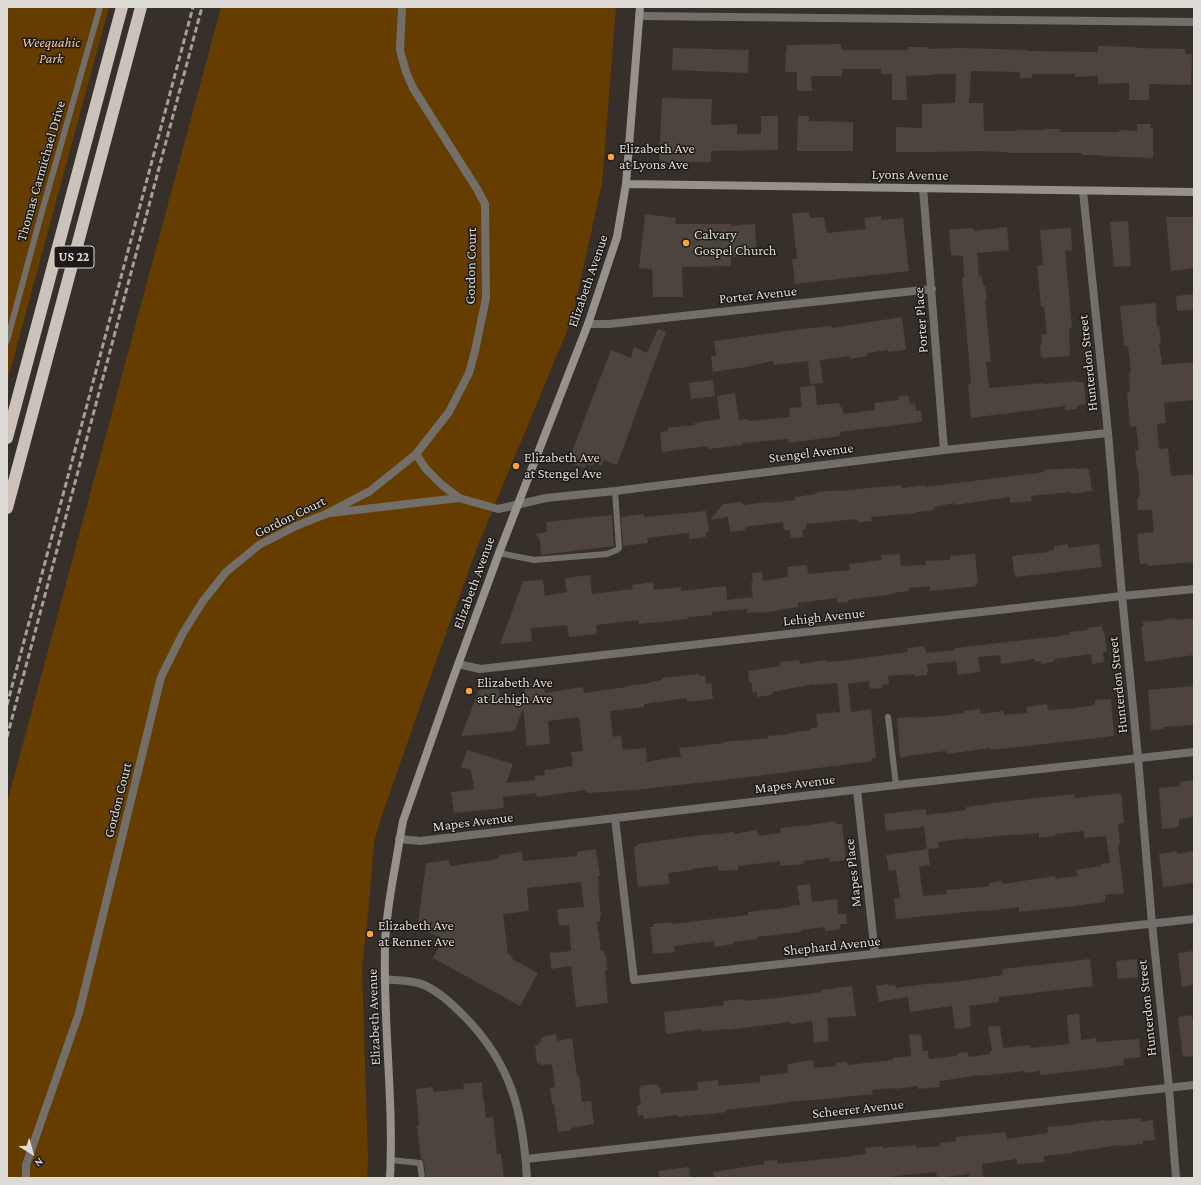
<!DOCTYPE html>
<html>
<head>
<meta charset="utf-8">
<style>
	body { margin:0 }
	#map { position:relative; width:1201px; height:1185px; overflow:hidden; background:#37302a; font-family:"Crimson Pro",serif }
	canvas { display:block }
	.frame { position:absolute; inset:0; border:8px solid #dedad5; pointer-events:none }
	.north { position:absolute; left:12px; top:1133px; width:40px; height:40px; -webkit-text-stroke:3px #1c1916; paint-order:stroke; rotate:143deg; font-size:11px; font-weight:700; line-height:16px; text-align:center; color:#dedad5 }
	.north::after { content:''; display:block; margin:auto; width:14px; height:18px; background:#dedad5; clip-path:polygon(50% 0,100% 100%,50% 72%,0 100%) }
</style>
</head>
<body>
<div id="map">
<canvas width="1201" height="1185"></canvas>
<div class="frame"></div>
<div class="north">N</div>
</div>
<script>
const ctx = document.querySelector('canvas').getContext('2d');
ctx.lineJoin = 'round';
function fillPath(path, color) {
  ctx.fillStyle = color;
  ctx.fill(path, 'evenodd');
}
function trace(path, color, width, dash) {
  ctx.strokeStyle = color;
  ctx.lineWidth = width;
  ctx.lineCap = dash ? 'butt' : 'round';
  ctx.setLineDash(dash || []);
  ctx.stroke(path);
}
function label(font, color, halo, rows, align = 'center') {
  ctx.font = font + ' "Crimson Pro",serif';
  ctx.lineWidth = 3;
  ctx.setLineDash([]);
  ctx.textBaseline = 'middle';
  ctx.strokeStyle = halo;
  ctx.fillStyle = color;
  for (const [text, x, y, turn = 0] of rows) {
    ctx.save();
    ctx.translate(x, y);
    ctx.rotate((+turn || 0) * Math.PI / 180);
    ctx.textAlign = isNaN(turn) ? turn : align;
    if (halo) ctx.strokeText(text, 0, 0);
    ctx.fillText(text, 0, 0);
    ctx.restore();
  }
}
const green = new Path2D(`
	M7,7H109L7,382Z
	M221,7H616L602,183L572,319L478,545L430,678L380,821L374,843L369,904L362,968L368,1158L367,1178H7V803Z`);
const building = new Path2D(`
	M841,44V50H908V47H927V49L959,48L1027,50V51L1098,52V46L1135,47V48L1185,49V54H1192L1191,85L1149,84V100H1129V83L1098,84V76L1075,77V74H1032V78H1020V72L971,71L969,103H983L984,131H1017V130H1046V129H1060L1059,132H1119V130L1137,131V124H1151L1150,128H1153V158L1100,156V155H1082V153H1007V152L978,151L927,152H896V127L922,128V104L955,103L956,74H934V75L906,76L907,100H892V74H881V69H842V76H811L812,91H797V72H785L786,50H787V45Z
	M673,48L749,50L748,73L672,70Z
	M662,98L712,99L711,125L737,124V134H761V116H778V150L711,151V162H662L659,158Z
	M798,116H809V121L853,122V151H797Z
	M809,212L810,218L824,217L827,233L866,229L864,218L881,216V220L903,218L909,271L795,284L792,259H797L792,214Z
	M645,214L676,218L675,224H731V226L755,224L757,255L731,257V266L682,267L683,297H653L652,269L639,268Z
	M1166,217H1194V268L1171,271Z
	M1128,221L1131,266L1114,267L1110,222Z
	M1007,227L1009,250L977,253L979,277L982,276L983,286H985L987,301H985L991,362H986L989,388L1043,383L1044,384L1075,381L1076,382H1084L1086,404L1077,405V409L1065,410V406L971,418L968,385L971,384L962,278H964L963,256L951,255L949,230L973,228L974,231Z
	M1071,228L1072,250L1065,251L1072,328L1069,329L1070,356L1043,358V356L1041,357L1040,345H1042L1041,335L1047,334L1044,307H1041L1037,266L1043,265L1040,230Z
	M1194,294V310L1177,311L1176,296Z
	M1156,303L1157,327H1159L1161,343H1159L1162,365L1194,362V400L1164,403L1166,423L1157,424L1159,449L1168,448L1171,476L1194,474V558H1193V562L1148,566L1147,563L1140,564L1137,534L1154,532L1152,510H1138L1137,500L1140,494L1138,468H1137L1135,451L1139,450L1136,426L1130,427L1127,392L1130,391L1129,373H1131L1128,346H1124L1120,306Z
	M902,317L906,350L888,352V350L867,353V356L850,359V356L820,360L823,383L810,384L808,361L774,365L773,361L753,365V366L713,372L711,356H716L714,341L802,329L831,326L832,328Z
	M658,329L666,332L617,465L604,460L601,466L594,463L592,466L586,464L584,468L568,462L611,350L631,358L634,347L647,353Z
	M713,380L715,396L691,399L689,383Z
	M815,385L817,405L839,403L840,407H842L843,414L875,410L874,403L899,400L898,397L908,395L910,404L915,403L916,411H921L922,422L840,432V436L789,443L788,439L742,443V445L709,449L708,446L662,452L660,432L668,431V428L695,425L694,423L720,419L717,396L735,393L739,420L748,419L749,421L790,417L789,408L802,407L800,387Z
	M1076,468V469L1087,468L1088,470H1089L1092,491L1071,494L1070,492L1031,496L1032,501L1010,503V497L955,505L954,503L934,507V510L916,512V513L871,517L872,521L858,522L857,519L806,524V529L802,530L803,537L791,538L790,530H784L783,522L745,527V530L730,532L728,517L710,520L723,504L742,502L743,505L769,502V503L795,500L794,497L817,494V492L838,490V491L901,485L902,488L925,485V487L1045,472L1044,470Z
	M706,511L709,532H706V537L689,539V533L647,538L648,543L623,546L621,517L644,514V517Z
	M612,515L614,546L541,555L540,541L536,534L547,532L546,522Z
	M1068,544V548L1099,544L1102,567L1015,577L1012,556L1048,552V551L1054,550V546Z
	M900,554L901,566L926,565L925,561L950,560V556L975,554L978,583H975L976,586L943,590L930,591V586L909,588V591L893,593L894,594L848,600V602L837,603V598L798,603V607L762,613V612L747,613V609L712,612V615L687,617L688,619L669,621L639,624V620L596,625L597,634L569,637L567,625L531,628L532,641L500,644L523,581L543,580L545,596L567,592L565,578L590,575L592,594L633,589L632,585L653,582L654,590L681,587V591L726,586L727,600L753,597L751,582H753L752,573L762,572L763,581L788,577L787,567L807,565L808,574L850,570L849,564L882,560L881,555Z
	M1176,618L1177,620L1194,618V655L1145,662L1141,627H1143V622L1165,620V619Z
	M1102,626L1103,631H1104L1107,651L1103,652L1104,662L1092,664L1091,654L1055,659V661L1042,664L1041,661L1035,662V659L1001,664L1000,655L978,657L980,672L958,675L956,661L927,664L928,672H927V675L914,676V674L888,676L889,684L882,685V688L870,689L869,681L848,684L851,712L871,709L876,758H872L873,761L749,777L635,790L587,793L586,790L537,797L536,793L503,797L504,808L454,813L451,792L474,789L471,770L461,767L467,750L513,764L506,783L535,780L534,776L545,775L544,770L573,766L571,752L583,751L579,717L548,721L550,744L527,746L523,708L515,731L461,736L479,690L498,687L500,700L525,697L524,685L544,682L545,693L583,687L584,693L626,687V686L651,683V682L662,680V678L699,674V676L705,675L706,684L711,683L713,699L687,702V698L644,704V707L610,711L613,737L621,735L623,750L646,748L647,762L674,757L681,758L679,748L724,743V742L740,740V741L769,738L768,736L789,734V733L811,730V728L818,727L816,714L840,712L837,683L814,685V684L772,692L773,694H771V695L757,697V692L753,693L751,682H749L748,671L780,666V662L799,660L800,664L826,660V662L841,661L908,652L907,648L924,646L926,653L955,650V648L1060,636L1070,634L1069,632L1088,630L1087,628Z
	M1194,686V725L1163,727L1164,729L1151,730L1148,690Z
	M1111,699L1114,736L991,750L990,748L947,754L946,751L900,757L897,718L915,717V718L942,716L965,713L964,711L980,709L981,714L1004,711V715L1027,713L1026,707L1047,704L1048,710L1067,709L1095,705V700Z
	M1194,780V817L1179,819V827L1162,829L1159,788L1180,786V782Z
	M1121,793L1124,823L1118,824L1120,844L1118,845L1124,893L1105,895V902L1075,906L1019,912V907L986,911V910L896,919L894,899L900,898L896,870L889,871L886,855L928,849L930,865L919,867L923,896L947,894L946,890L983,887L989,886L990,883L1001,881L1003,884L1055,876V879L1077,876L1076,870L1101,866V864L1110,863L1106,836L1084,838V831L1055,834V836L1039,838V833L1019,835L1018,834L969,839V838L938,842L939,848L927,849L924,827L886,831L884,814L926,809V815L966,810V807L991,804V803L1075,794V798Z
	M835,821V823H837V824H842L846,860L829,862V858L803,861L804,864L780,866V861L738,866V870L719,871L718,866L692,869V870L668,873L669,884L638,887L634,847L638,846L637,844L709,834L710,835L734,832V834L757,830V833H759V836L781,833L780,828L809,825Z
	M596,849L600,876H598L599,885L598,886L601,916L600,917V921L597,922L601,951H604L605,956L606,955L607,970H605L608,1003L576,1007L571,966L551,969L550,953L571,951L569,925L559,926L557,909L584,907L581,882L527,888L529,911L503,914L508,954L513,957L512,959L538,973L520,1006L433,958L443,939L428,932L433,922L418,924L426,863L449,860L450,866L499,859V855L522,852L523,861L577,856V852Z
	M1177,851V854L1194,851V883L1163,887L1159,854Z
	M810,884L812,902L837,899L838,914H846L847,924H840L841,929L825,931V927L801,930V932L757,937L758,939L733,942V944L714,947V941L674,946L675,952L653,954L650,927H654L653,924L672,922V924L748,915V912L791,907L790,906L800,905L797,886Z
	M1194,951V985L1182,987L1178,953Z
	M1090,959L1093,986L999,997V1002L969,1006L971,1027L955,1029L952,1006L910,1012L908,997L879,1002L876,986L888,984V986L895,985L896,988L932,983V984L962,981L1002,975L1003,969Z
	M1137,959L1138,977L1118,979L1116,961Z
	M852,986L856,1016L827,1018L829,1041L814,1043L812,1021L791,1024L790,1022L727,1030L726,1029L702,1031V1029L666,1034L664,1012L724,1005L723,1001L743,999V1001L777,998L822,992L821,990Z
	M1079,1014L1081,1040L1096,1038V1042L1139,1039L1141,1057L1123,1059L1124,1065L1102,1068L1040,1075V1071L1026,1073L1025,1071L981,1076V1075L940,1081L939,1082L940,1087L918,1089V1086L894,1089L893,1088L872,1090L873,1094L825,1099L785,1102V1103L725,1110L726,1112L702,1115V1114L678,1117V1115L644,1119L643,1115L638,1116L637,1105H641L639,1089H641L640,1086L658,1084V1087H660L661,1093L698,1090L697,1082L718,1080V1086L760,1082V1076L788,1073L787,1064L813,1060L814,1068L836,1066V1063L847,1062V1065L893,1060V1058L911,1056L909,1035L921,1034L923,1051H928L929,1059L957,1056V1053L968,1052L969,1057L990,1054V1051H992L988,1027L1000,1026L1003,1048L1030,1045V1048L1069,1044L1067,1015Z
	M1191,1015L1192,1018H1194V1056L1183,1057L1178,1017Z
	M556,1034L557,1041L572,1038L577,1076H579L582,1102L591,1101L594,1124L571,1128V1130L558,1132L554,1104H552L550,1088L555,1087L552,1064L541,1065V1063L537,1064L535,1045L540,1044L539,1042H541V1037Z
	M482,1082L483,1100L484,1099L486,1118L493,1117L497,1154H501L504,1178H426L424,1162L421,1159L420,1153L417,1126H419L416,1089L433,1087L434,1092L464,1089L463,1084Z
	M1141,1118V1122L1153,1120L1155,1140L1143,1141V1144L1119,1146V1145L1073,1152V1153L1044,1156L1045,1162L1017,1164V1159L982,1164L983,1178H969V1174L939,1178V1176L937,1177L936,1172L878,1178H714L713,1172L764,1164V1161L777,1160V1164L844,1157L866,1154L865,1148L882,1146V1148L916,1145V1148L940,1146V1143L956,1141V1137L1005,1132L1006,1136H1007V1139L1048,1133L1047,1127L1069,1125L1104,1120L1105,1121Z
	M689,1167L690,1178H659L658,1171Z`);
const service = new Path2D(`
	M7,341L39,222L100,7
	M499,553L534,560L607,554L617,550L619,548L615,491
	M888,717L896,785
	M391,1160L420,1163L422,1178`);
const minor = new Path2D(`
	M639,16L1194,22
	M923,188L944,450
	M1083,191L1108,433L1122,596L1138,758L1152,924L1169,1088L1176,1178
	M588,324H609L932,289
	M416,454L426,469L441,484L459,498L498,509L546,498L615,491L944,450L1108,433
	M330,513L459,498
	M458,664L480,669L1122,596L1194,589
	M857,790L875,954
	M615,818L634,980L1194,919
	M399,839L420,841L896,785L1194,752
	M385,979C397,981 413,980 424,985C440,992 453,1005 465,1017C512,1065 523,1113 527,1178
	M526,1159L1194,1085
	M26,1178V1165L79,1013L161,677L183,633L203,601L226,572L259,545L296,526L326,514L370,491L416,454L449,412L469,373L475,351L486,298L485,204L477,189L413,88L406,72L400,50L402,7`);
const secondary = new Path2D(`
	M626,184L1194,192
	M390,1178C394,1101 383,1024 385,947C385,926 389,904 392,884C396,863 399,842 403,821L452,681L499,553L588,324L617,237L626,184L640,7`);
const motorway = new Path2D(`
	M7,438L122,7
	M7,508L141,7`);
const rail = new Path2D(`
	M7,705L193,7
	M7,737L202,7`);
const markers = [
	[611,157,4,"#f4a443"],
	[686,243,4,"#f4a443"],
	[516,466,4,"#f4a443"],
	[469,691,4,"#f4a443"],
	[370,934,4,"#f4a443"]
];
const shields = [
	[74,257,40]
];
const shieldNames = [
	["US 22",74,257]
];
const parkNames = [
	["Weequahic",51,43],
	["Park",51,59]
];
const poiNames = [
	["Elizabeth Ave",619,149],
	["at Lyons Ave",619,165],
	["Calvary",694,235],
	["Gospel Church",694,251],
	["Elizabeth Ave",524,458],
	["at Stengel Ave",524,474],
	["Elizabeth Ave",477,683],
	["at Lehigh Ave",477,699],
	["Elizabeth Ave",378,926],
	["at Renner Ave",378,942]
];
const streetNames = [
	["Thomas Carmichael Drive",41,171,-74],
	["Lyons Avenue",910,175,1],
	["Gordon Court",471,266,-89],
	["Elizabeth Avenue",588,281,-71],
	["Porter Avenue",758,295,-6],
	["Porter Place",921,320,-94],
	["Hunterdon Street",1088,363,-96],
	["Stengel Avenue",811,453,-7],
	["Gordon Court",290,517,-26],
	["Elizabeth Avenue",474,583,-70],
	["Lehigh Avenue",824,617,-6],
	["Hunterdon Street",1118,685,-96],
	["Mapes Avenue",795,784,-7],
	["Gordon Court",118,800,-76],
	["Mapes Avenue",473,822,-7],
	["Mapes Place",853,873,-96],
	["Shephard Avenue",832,946,-6],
	["Hunterdon Street",1147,1008,-96],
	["Elizabeth Avenue",374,1017,-92],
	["Scheerer Avenue",858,1109,-6]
];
fillPath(green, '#663d00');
fillPath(building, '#4c443d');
trace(service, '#726f6b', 6);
trace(minor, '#726f6b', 8);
trace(secondary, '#96918b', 8);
trace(motorway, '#cbc2ba', 12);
trace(rail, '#a49f9a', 3, [6, 3]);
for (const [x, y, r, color] of markers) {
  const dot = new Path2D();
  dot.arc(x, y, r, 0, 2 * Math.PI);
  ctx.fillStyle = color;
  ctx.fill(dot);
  trace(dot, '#1c1916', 1.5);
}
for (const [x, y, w] of shields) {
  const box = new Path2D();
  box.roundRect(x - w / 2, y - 11, w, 22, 3);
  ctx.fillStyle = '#1c1916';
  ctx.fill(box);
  trace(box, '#dedad5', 1);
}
label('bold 13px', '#dedad5', null, shieldNames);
label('italic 14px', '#f4c797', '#1c1916', parkNames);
label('14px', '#dedad5', '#1c1916', poiNames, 'left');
label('14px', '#dedad5', '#1c1916', streetNames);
</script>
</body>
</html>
